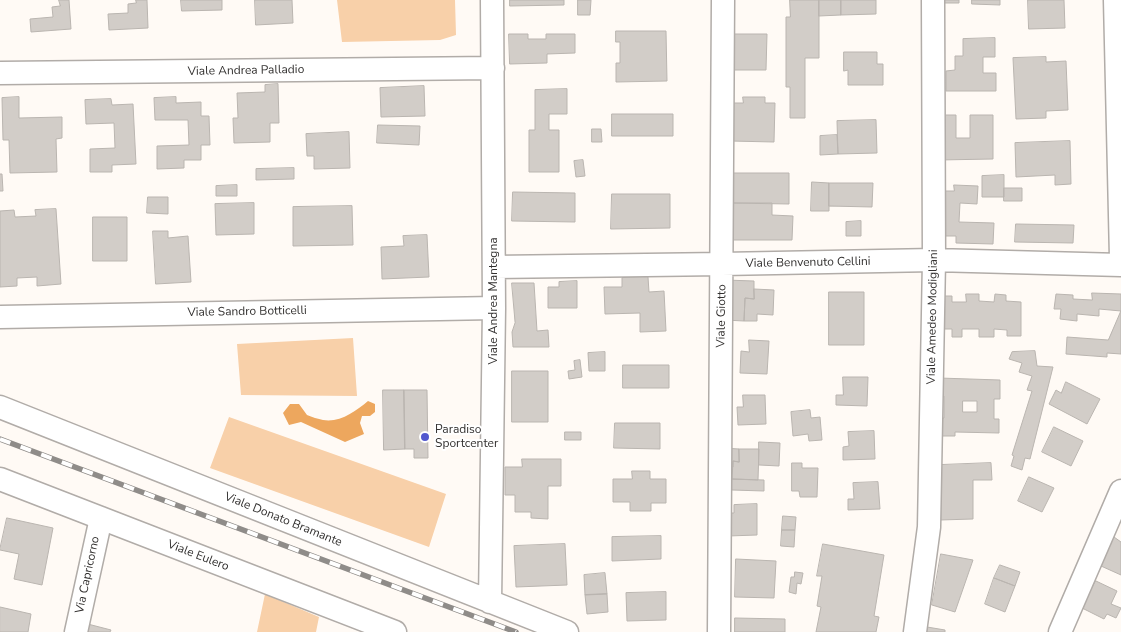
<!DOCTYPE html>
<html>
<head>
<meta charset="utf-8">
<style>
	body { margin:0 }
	canvas { display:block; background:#fffaf5 }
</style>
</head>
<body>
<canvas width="1121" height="632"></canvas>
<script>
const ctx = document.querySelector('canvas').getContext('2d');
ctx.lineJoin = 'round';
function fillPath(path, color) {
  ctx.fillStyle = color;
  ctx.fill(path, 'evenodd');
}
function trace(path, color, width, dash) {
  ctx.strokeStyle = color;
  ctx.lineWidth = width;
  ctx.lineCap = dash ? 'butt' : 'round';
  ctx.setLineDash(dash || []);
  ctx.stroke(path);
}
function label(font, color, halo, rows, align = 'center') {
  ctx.font = font + ' "Nunito Sans",sans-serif';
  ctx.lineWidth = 4;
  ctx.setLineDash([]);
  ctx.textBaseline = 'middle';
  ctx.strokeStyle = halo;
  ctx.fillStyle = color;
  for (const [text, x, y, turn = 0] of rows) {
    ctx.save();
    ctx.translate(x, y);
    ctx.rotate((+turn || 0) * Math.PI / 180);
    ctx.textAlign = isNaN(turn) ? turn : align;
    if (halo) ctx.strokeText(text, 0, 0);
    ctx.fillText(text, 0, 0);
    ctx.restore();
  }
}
const green = new Path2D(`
	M337,0H455L456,35L440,40L342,42Z
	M353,338L357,396L241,395L237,344Z
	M229,417L446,494L429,547L210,468Z
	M265,594L319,617L316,632H257Z`);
const water = new Path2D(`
	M368,401L375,404V412L370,416H362L360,423L364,434L345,442L301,422L289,425L283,413L290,404H299L307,415C312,417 318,419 323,420C340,423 356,411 368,401Z`);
const building = new Path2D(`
	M59,0H69L71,29L31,32L30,19L53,17L52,7L60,6Z
	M136,0H147L148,28L109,30L108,14L128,13V4L136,3Z
	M181,0H222V10L182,11Z
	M255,0H292L293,23L256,25Z
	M510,0H564V5L510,6Z
	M578,0H591L590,15H578Z
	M790,0H819V58H805V118H790V87H786V17H790Z
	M819,0H841V15L819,16Z
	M841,0H876V14L841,15Z
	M930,0H959V3H930Z
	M972,0H1000V5L972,4Z
	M1028,0H1064L1065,28L1029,29Z
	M616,31H666L667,81L616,82V63H620V42H616Z
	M509,34H528V39H546V34H575V53L547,54V63L510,64Z
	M728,34H767L766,70H728Z
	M995,38V57H983V73H996V91H946V71L955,70V56H963V39Z
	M844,52H877V64H883V85H848V70L844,71Z
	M1046,57V62L1066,61L1068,110L1046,111V118L1016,119L1013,58Z
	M278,84L279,123H270V142L234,143L233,118H238L237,93L265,92V85Z
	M424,86L425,116L381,117L380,88Z
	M567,89V114H549V130H559V172H529V130H535V90Z
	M19,97V118L62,117V138L56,139L57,172L10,173L9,140H3L2,98Z
	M176,97V103L201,102V116H209L210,145H201V160H184V168L157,169V146L189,145L188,120H155L154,98Z
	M743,97H765V103H775L774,142L730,141L731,103H743Z
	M111,99L112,105L133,104L136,164L112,165V172H90V149L115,148L114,123L86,124L85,100Z
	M612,114H673V136H612Z
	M938,115H956V138H970V115H993V159L939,160Z
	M876,120L877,153L838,154L837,121Z
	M378,125L420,126L419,145L377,143Z
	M592,129H601L602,142H592Z
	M349,132L350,168L314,169V156H307L306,134Z
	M837,135L838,154L820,155V136Z
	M1070,141L1071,184L1055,185V175L1016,177L1015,143Z
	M583,160L585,176L576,177L574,161Z
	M294,168V179L256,180V169Z
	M732,173H789V204L731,203Z
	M0,174H2L3,191H0Z
	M1004,175V197H982V176Z
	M812,182L829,183V211H811Z
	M829,183H873L872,207L829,206Z
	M237,185V196H216V186Z
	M954,185L978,186L977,204L960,203L959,222L994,223L993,244L956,243V236H941L942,191H954Z
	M1004,188H1022V201H1004Z
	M513,192L575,193V222L512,221Z
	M612,194H670V228L611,229Z
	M148,197H168V214L147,213Z
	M254,203V234L216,235L215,204Z
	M731,203H772V215L793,216L792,240H731Z
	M352,206L353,245L293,246V207Z
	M56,209L61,284L37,286V277L17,278V286L0,287V211L14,210L15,217L36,216L35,210Z
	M93,217H127V261H93Z
	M861,221V236H846V222Z
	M1016,224L1074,225L1073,243L1015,242Z
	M153,231H168V238L188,236L191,282L156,284Z
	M427,235L429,277L382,279L381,247L404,246L403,236Z
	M648,277L649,292L664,291L666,331L640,332V313L605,314L604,287H622V278Z
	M725,280L754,281V299L745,298L744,321L724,320Z
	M577,281V308H548V287H559V282Z
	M512,283H534L537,331L548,330L549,347H513L512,332L515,323Z
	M754,289L774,290L773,315L757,314V321H744L745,298L754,299Z
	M829,292H864V345H829Z
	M1092,293L1121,294V311L1099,309V316L1077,314V321L1060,319L1061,309H1054L1056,294L1073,295V299L1092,300Z
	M966,294H979V301L994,302L995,294L1006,295V301L1021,302V336H1007V330L994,329V337H979V329H962V337H952V329H939V296H952V302H966Z
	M1121,311V354L1107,353V357L1066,354L1067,337L1108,340Z
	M749,340L769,341L767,374L740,373L741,351L749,352Z
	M1035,351L1037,366L1053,367L1030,459L1025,458L1022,470L1011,466L1014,456L1012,455L1032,391L1027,390L1032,376L1019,372L1022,363L1009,359L1012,352Z
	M605,352V371H589L588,353Z
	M580,360L582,377L569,379L568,371L575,370L574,361Z
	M623,365H669V388H623Z
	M512,371H548V422H512Z
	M843,377H868L867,406L836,405V395H843Z
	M939,378L1000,380V399H994V419H999V433L955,432V436H940V418H944V396H939ZM963,401H977V412H963Z
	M1066,382L1100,399L1087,424L1049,404L1056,390L1061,393Z
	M383,390H404L405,449L384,450Z
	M404,390H427L428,458H414V449H405Z
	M743,395H765L766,424L738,425L737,407H743Z
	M810,410L811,418L820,417L822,440L809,441L808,434L793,436L791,412Z
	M615,423H660V449L614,448Z
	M1054,427L1083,441L1071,466L1042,452Z
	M874,431L875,459L843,460V447L849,446L848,432Z
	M565,432H581V440H565Z
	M759,442L780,443L779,466L759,465Z
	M723,448L739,449V462L733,461V467L723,466Z
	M739,449H759L758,480L732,479L733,461L739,462Z
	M522,459H561V486H548V519L531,518V512H515V495H505V467H522Z
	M792,463H802V468H818L817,497H800L799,491H792Z
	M991,463L992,480H973V519L940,520V465Z
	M632,471H650V479H666V503H651V511H630V502H613V479H632Z
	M1029,477L1054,488L1042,512L1018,501Z
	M732,479L764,480V491L732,490Z
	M878,482L880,509L848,510V499H854L853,483Z
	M757,504V535L728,536V513H734V505Z
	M783,516L796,517L795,530H782Z
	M7,518L53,528L42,585L14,579L19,554L0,550Z
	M782,530H795L794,547L781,546Z
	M661,536V559L612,561V537Z
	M1114,537L1121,542V575L1101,566Z
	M565,544L567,585L516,587L514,546Z
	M823,544L884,555L874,616L879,617L876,632H816L821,607L817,606L822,576H817Z
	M941,554L973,560L955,612L932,605Z
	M736,559L776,561L774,598L735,597Z
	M1000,565L1020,572L1015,586L994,578Z
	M795,572L803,573L801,584L797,583L796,594L789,592L791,577H794Z
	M605,573L607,594L585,595L584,575Z
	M994,578L1015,586L1005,612L985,604Z
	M1096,581L1117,591L1111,604L1121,608L1116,618L1107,614L1104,619L1082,608Z
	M666,592V620L627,621L626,593Z
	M607,594L608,612L587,614L585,595Z
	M0,607L31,614L28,632H0Z
	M735,618L785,619V632H735Z
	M80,622L111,630L110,632H77Z
	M921,626L945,630V632H920Z`);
const minor = new Path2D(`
	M1115,0L1121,258
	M0,73L493,68
	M494,267L722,264L934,260L1121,265
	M0,317L494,308
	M0,407L567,632
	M0,479L395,632
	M490,602L494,308L492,0
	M76,632L101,518
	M719,632L723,0
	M915,632L929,527L934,260L933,0
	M1060,632L1121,491`);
const rail = new Path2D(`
	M0,439L516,632`);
const markers = [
	[425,437,5,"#5157ce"]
];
const streetNames = [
	["Viale Andrea Palladio",246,71,-1],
	["Viale Benvenuto Cellini",808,263,-1],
	["Viale Andrea Mantegna",494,301,-90],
	["Viale Sandro Botticelli",247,312,-1],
	["Viale Giotto",722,316,-89],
	["Viale Amedeo Modigliani",933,317,-89],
	["Viale Donato Bramante",283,520,22],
	["Viale Eulero",198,556,21],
	["Via Capricorno",88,575,-78]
];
const poiNames = [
	["Paradiso",435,430],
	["Sportcenter",435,444]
];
fillPath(green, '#f8d0a9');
fillPath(water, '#eda75e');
fillPath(building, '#d2cdc8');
trace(building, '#bab5b0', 1);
trace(minor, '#b1aca8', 25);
trace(minor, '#fff', 22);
trace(rail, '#8f8c89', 5.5);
trace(rail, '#fff', 4, [11]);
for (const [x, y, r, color] of markers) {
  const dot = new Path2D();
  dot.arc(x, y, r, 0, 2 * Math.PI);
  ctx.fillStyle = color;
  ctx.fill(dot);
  trace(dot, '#fff', 2);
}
label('12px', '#32302f', '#fff', streetNames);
label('12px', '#32302f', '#fff', poiNames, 'left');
</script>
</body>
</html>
